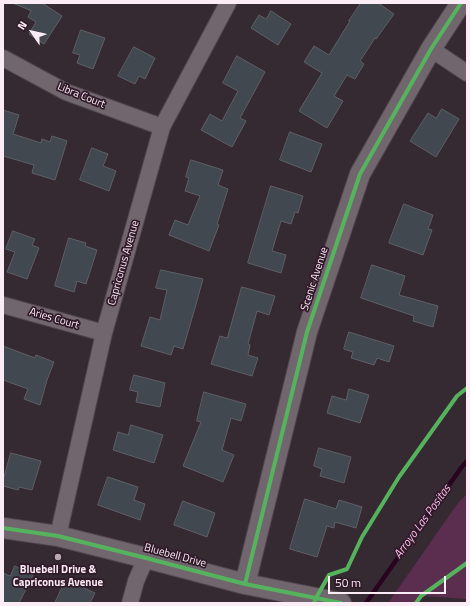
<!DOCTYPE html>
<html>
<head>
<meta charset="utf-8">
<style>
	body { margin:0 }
	#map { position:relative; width:470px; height:606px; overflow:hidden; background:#352932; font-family:"Titillium Web",sans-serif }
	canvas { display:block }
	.frame { position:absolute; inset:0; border:4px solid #fcecf6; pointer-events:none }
	.north { position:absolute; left:12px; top:12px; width:40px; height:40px; -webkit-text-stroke:3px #301a2a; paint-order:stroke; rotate:304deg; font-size:11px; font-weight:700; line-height:16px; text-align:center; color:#fcecf6 }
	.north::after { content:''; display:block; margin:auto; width:14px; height:18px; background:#fcecf6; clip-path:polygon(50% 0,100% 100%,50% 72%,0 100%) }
	.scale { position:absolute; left:328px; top:576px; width:118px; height:18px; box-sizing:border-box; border:2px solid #fcecf6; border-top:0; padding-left:5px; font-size:12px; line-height:14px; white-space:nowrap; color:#fcecf6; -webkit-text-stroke:3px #301a2a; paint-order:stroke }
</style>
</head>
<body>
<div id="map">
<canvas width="470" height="606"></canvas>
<div class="frame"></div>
<div class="north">N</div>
<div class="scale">50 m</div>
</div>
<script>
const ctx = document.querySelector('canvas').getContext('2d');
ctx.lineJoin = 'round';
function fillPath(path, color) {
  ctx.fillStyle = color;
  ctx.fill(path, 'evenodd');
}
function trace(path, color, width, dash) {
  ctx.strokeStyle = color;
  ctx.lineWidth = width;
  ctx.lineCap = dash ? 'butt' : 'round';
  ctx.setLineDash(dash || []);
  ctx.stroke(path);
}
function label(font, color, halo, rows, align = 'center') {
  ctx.font = font + ' "Titillium Web",sans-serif';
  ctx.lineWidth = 3.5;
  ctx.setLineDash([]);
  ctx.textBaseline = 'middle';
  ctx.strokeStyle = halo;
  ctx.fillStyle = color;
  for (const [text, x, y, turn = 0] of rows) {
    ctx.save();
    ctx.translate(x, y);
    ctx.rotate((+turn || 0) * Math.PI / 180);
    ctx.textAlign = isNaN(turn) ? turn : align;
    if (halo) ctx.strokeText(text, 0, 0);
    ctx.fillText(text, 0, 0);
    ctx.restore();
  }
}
const green = new Path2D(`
	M467,494V599L422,596L419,603H388L458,503Z`);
const stream = new Path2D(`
	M366,603L461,468L467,461`);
const building = new Path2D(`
	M13,3H42L62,16L44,44L29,34L36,22L28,17L31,11Z
	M361,3H378L394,14L376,39L375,38L360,61L364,64L355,79L347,75L334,96L343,101L327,128L299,111L322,73L304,62L314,46L329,55L350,21H349Z
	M271,11L291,24L278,45L251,28L259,15L266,19Z
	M81,30L105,38L93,69L77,63L80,55L73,53Z
	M134,47L155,58L145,79L139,76L135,84L118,76Z
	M237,56L265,72L240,118L246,121L232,147L201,130L210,114L222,121L238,91L223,83Z
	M442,109L459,119L436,157L410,141L428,113L436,118Z
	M3,110L19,115L13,134L41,143L42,139L50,142L52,136L67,141L55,180L32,173L34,165L3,156Z
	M290,132L322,144L311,172L280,160Z
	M92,148L108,154L103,166L116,171L109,191L80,180Z
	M191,160L223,170L218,185L228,189L217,224L219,225L209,251L169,235L175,220L188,225L200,196L185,191L189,178L186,177Z
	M271,186L303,196L298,213L295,212L291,224L281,221L272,251L286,255L281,273L248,263Z
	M404,204L433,215L428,229L432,230L423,255L389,243Z
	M13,231L35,239L32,245L39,248L27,279L7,272L15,252L6,249Z
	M69,238L86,243L85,246L97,250L86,284L77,281L74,292L55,286Z
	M372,265L405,276L399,295L438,306L433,327L413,321L414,316L361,298Z
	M161,270L203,279L195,308L183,349L174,346L171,355L141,346L150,317L160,320L167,290L156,288Z
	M242,287L275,296L269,315L257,311L248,344L250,345L248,355L258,358L252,376L211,364L220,336L227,338Z
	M349,332L394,346L389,362L377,358L374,365L351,358L353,352L344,349Z
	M3,346L35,358L36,355L54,362L47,380L40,405L24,399L28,389L3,380Z
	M134,375L165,383L160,407L136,402L138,392L130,390Z
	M349,389L369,395L360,423L327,413L332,396L346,400Z
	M204,392L246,404L241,421L231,418L222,450L234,455L223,482L183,466L201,422L197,421Z
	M131,425L163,435L154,463L113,450L118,432L128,435Z
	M319,448L351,457L344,483L320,476L322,469L314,466Z
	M11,453L41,461L32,490L19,487L18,490L3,486V481Z
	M108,477L138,487L134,500L145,504L140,520L98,505Z
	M305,499L336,509L339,500L362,507L356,528L335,522L334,528L327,526L317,557L290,549Z
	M183,501L215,513L207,537L174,525Z
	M15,566L33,575L19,603H3V573L10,576Z
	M66,580L95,593L90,603H55Z`);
const minor = new Path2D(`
	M431,49L467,73
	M3,58L66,92L162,127
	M3,305L104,333
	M58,536L104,333L162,127L228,3
	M130,603L136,581L146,558`);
const tertiary = new Path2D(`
	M3,528L58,536L146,558L245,584L341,603
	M245,584L307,332L360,174L431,49L461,3`);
const cycleway = new Path2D(`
	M3,528L58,536L146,558L245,584L341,603
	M245,584L307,332L360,174L431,49L461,3
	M314,603L316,598L329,575L347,569L362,537L399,477L457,396L467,388
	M416,603L421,596L467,563`);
const markers = [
	[58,557,4,"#b6a8b1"]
];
const streetNames = [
	["Libra Court",81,96,22],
	["Capriconus Avenue",124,263,-74],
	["Scenic Avenue",315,279,-72],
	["Aries Court",54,319,16],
	["Bluebell Drive",175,556,15]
];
const poiNames = [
	["Bluebell Drive &",58,570],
	["Capriconus Avenue",58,583]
];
const waterNames = [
	["Arroyo Las Positas",423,522,-54]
];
fillPath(green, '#5b2d4f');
trace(stream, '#290421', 4.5);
fillPath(building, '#42484f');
trace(building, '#5e6066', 1);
trace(minor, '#50454d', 18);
trace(tertiary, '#50454d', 22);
trace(minor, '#71666e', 16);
trace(tertiary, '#71666e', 20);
trace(cycleway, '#56b35d', 4);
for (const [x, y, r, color] of markers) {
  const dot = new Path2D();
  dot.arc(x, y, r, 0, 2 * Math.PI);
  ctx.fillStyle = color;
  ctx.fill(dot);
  trace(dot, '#301a2a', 1.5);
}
label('11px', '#fcecf6', '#301a2a', streetNames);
label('bold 11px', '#fcecf6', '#301a2a', poiNames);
label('italic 12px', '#f9bde6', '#301a2a', waterNames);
</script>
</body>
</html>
